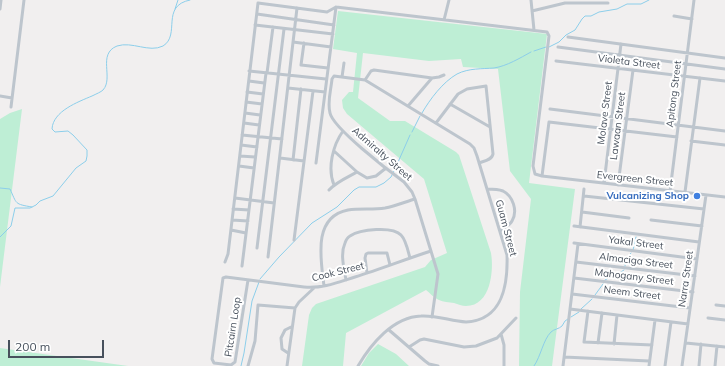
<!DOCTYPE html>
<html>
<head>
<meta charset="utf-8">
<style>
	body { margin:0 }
	#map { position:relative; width:725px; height:366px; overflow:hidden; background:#f1efef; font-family:Mulish,sans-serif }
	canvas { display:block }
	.scale { position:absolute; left:8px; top:340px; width:96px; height:18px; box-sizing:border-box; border:2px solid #47505c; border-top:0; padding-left:5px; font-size:12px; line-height:14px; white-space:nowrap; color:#47505c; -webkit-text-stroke:3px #fff; paint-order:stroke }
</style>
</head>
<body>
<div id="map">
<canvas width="725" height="366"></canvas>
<div class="scale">200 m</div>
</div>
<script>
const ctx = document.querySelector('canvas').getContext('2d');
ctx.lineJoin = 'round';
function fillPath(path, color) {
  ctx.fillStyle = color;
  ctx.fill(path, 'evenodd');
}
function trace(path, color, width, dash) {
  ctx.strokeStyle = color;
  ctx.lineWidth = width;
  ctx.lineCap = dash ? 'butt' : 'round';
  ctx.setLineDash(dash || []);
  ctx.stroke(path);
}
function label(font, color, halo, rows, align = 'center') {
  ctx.font = font + ' Mulish,sans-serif';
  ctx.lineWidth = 4;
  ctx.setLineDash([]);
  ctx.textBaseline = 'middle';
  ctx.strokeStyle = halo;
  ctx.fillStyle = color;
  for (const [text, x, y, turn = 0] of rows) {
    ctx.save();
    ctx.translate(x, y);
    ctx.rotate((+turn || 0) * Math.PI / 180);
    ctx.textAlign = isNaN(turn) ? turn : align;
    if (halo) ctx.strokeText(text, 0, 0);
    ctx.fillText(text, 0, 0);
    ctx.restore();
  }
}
const green = new Path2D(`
	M338,11L547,34L529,183L575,189L552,366H519L520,292L531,199L510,171L498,69L463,67L461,59L429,61L363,53L358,98L390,121H405L456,152L459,155L491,253C494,270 491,306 466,306C462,306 458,304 454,303C449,302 443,302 439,300C434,298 430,293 426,290L346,333L343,366H302L309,315L312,308L316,304L425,267L431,260L447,253L424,179L347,114L343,108L342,100L349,92H353L357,53L333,49Z
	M22,109L0,287V119L10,113Z
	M378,344L396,354L409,366H361L369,353Z
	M0,348L128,366H0Z`);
const stream = new Path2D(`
	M175,9L178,0
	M549,47L559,42L566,35L575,30L582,19L585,16H591L599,12L617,9L627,4H641L649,0
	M534,51L546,47
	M422,113C430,99 443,82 457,74C469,68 482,69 494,68C507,66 520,58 531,52
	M412,132L420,116
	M0,188L10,189C17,204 14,204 32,207
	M0,237L11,226L15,208H30L36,205L40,201L53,196L76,168L86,161L87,156V150L73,135L68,131L55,132L52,129C53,111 78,102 92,96C96,94 101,92 103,90C114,78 97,54 117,46C132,41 149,53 163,46C181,35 160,6 190,0
	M633,250L636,237
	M625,266L626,259L631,253
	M260,279L279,257L312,223L337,207L354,190L359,187H376L384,183L391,177L395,169L410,135
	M605,280C611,275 619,275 624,270
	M595,295L603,284
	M581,309L592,299
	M571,317L579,312
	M241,366L244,353L252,301L259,282
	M534,366C541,356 543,340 551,332C554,329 559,329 562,326L565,321L568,319`);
const minor = new Path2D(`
	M531,0L534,30
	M0,9L1,0
	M532,11L565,3H608
	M257,14L334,25
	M674,16L692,19
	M444,20L449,0
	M255,25L333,34
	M568,37L725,58
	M293,42L331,47
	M304,43L301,65L328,68
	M558,47L725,69
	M556,61L725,81
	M249,71L326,79
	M267,73L273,27
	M342,77L344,63
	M365,80L371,71L374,70L432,78L439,77L444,75
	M249,81L264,83
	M288,88L325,92
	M247,92L263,94
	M0,96L12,98
	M246,102L262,104
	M450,104L490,127
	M408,106L432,78
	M11,107L24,0
	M550,109L725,131
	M245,113L260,115
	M244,123L259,125
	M436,123L458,94L467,89L486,86L493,154C492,160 484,161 479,163
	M242,135L282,139
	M691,141L725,145
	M241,145L257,147
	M334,151L357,172L367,178L376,176L386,168
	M240,156L255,157
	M280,158L304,161
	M293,160L301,89
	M316,163L336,7
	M239,166L254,168
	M542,176L549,122L677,137
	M604,183L621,44
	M334,185C327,168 333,145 343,131
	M618,185L633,70
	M487,189C492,189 498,189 503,191C513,196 518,211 512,221C510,225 504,228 500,231
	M329,190C336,182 348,177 357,172
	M670,191L694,0
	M685,192L700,78
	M584,196L704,209
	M235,198L274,203
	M233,209L249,210
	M582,212L629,218
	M232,220L248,221
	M651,220L702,226
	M574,226L699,242
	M580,227L584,189
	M231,230L246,233
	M294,240L313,91
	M574,243L697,259
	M257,248L284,29
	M268,257L297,8
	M225,262L228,254L258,3L327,12L336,7L547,32L549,36L533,166L535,174L542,176L725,197
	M576,262L695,276
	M242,266L266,73
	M367,273L365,258L366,254L368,253H387L390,265
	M574,278L693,292
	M248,280L235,362L231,365L214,363L212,359L223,278L226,277L304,287C322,289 339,282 355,277C381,269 406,259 431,251
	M346,280C344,268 340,254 345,243C346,240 348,237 350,236C360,229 393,226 401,235C406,240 408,251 410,258
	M324,286C321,260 312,217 348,210C360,208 373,210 385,208C395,206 405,202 415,199
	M572,294L690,308
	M716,305L725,306
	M570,309L688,324
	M588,311L584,342L652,345
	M708,318L725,320
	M389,330L425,361L429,364L438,366
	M501,334L504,345V366
	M598,343L602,313
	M686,343L725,347
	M614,344L617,315
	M409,347L420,340L424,339L464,347L476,346L497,338L516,318
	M288,353L282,349L281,338L285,330L291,327
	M564,357L649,361
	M248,366L255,341L258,305L295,308
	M287,366L295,308L299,302L315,287
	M358,366C371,344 393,317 421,316C436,315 451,321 466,322C503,320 508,285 507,255L477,156L474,148L470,144L365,80L334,76L332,79C331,90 327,102 330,113C333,128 389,171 404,182L412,192L415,199L438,274L432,317
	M563,366L578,244
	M649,366L655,320
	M665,366L671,322
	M682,366L706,195
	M699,366L701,344
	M715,366L717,346`);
const markers = [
	[697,196,4,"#3f7fe0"]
];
const streetNames = [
	["Violeta Street",629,62,7],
	["Apitong Street",674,94,-83],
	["Molave Street",605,113,-83],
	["Lawaan Street",618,126,-83],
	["Admiralty Street",382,154,41],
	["Evergreen Street",635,179,6],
	["Guam Street",506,228,75],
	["Yakal Street",636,243,7],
	["Almaciga Street",636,261,7],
	["Cook Street",338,272,-14],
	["Mahogany Street",634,277,7],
	["Narra Street",686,279,-82],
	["Neem Street",632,293,7],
	["Pitcairn Loop",233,327,-81]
];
const shopNames = [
	["Vulcanizing Shop",689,196]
];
fillPath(green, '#beeed5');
trace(stream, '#8cceea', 1);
trace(minor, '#bdc5cd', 3);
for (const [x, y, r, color] of markers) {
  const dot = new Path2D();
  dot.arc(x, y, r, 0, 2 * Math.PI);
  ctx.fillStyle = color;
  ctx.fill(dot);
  trace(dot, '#fff', 1.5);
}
label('10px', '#47505c', '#fff', streetNames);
label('bold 10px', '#366cbe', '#fff', shopNames, 'right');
</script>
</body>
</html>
